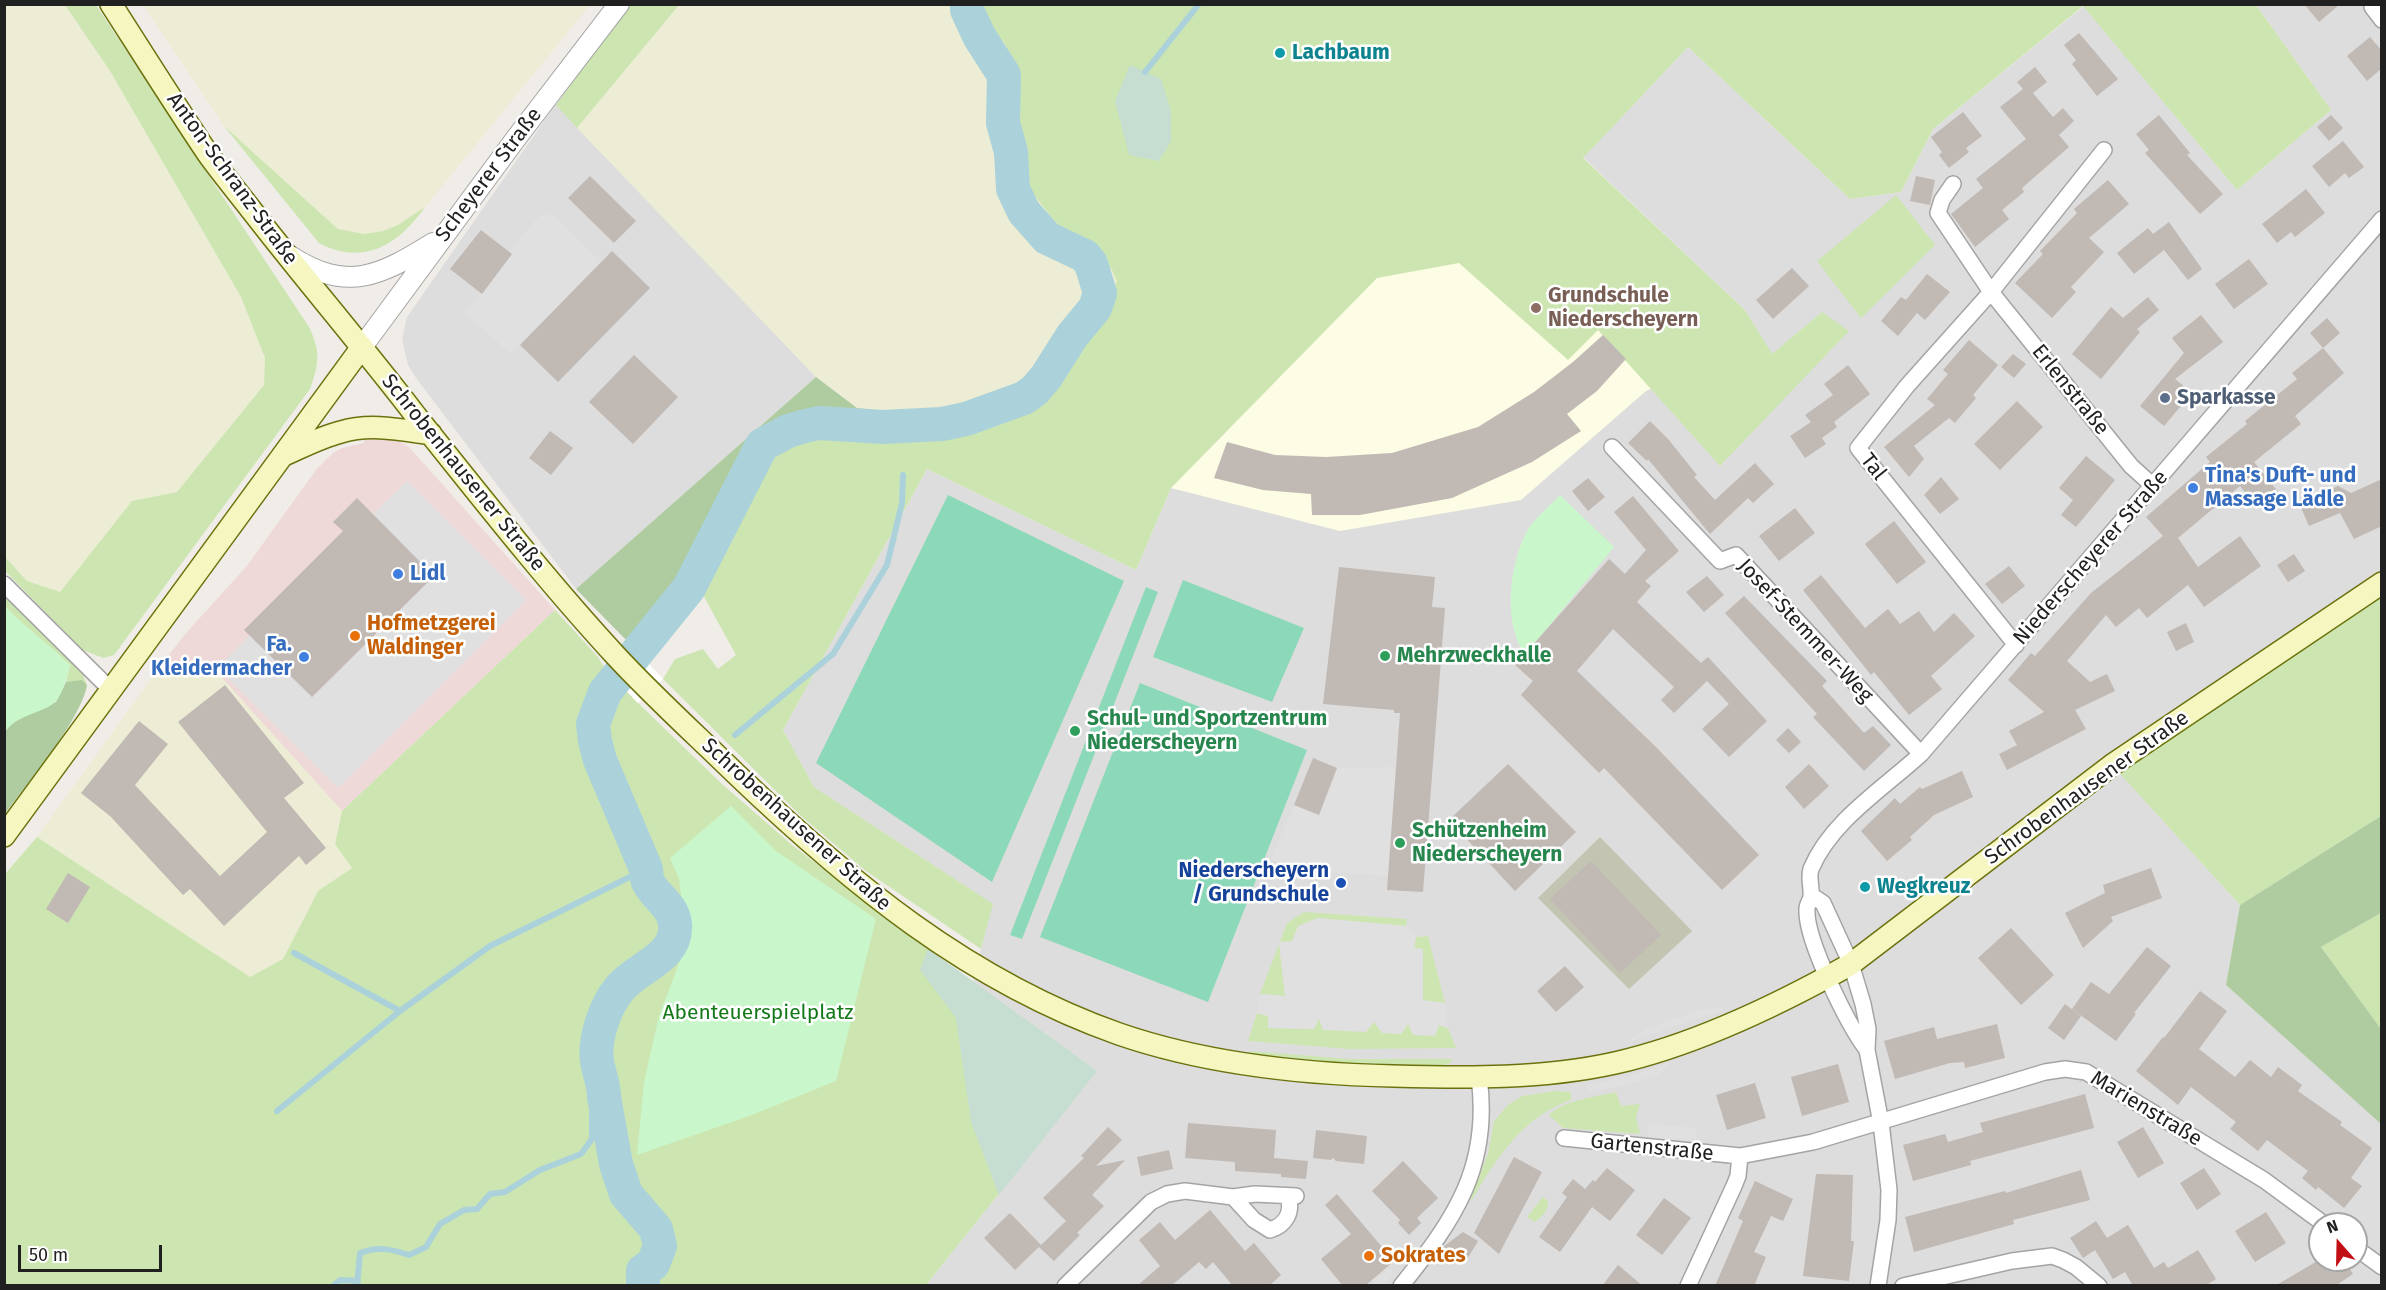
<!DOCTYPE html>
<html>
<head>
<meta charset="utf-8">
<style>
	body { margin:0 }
	#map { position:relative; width:2386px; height:1290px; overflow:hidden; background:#f0ede8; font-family:"Fira Sans",sans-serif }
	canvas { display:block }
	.frame { position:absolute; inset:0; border:6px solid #202020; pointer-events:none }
	.north { position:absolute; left:2308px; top:1212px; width:60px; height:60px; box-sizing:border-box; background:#fff; border:2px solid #a6a6a6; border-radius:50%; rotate:340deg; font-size:16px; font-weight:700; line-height:24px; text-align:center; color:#202020 }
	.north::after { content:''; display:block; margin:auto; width:21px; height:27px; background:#c20e15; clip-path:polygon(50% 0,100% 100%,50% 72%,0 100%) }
	.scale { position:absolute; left:18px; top:1245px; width:144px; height:27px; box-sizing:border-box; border:3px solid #202020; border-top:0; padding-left:8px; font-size:18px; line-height:21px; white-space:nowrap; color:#202020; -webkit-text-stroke:4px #fff; paint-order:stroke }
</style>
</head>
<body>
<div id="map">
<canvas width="2386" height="1290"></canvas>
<div class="frame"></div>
<div class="north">N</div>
<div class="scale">50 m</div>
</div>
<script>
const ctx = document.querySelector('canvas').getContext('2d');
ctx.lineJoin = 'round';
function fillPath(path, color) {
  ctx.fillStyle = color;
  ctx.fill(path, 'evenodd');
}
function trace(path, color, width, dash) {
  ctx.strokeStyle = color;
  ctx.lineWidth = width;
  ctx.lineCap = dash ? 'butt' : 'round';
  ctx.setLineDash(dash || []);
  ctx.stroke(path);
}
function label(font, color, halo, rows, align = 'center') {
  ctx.font = font + ' "Fira Sans",sans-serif';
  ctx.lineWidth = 5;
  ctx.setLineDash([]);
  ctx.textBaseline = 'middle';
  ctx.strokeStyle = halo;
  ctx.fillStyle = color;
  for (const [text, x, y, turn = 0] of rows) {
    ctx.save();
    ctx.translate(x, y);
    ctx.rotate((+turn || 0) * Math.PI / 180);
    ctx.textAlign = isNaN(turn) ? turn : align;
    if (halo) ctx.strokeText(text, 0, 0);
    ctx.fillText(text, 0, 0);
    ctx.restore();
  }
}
const residential = new Path2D(`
	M2256,5H2381V584L2113,765L2240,905L2226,985L2381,1124V1285H926L1097,1071L973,982L992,904L814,787L783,730L927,469L1136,570L1171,488L1632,366L1721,466L1822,312L1772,355L1745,310L1583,157L1688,47L1850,199L1901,192L1933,129L2084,6L2237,190L2331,110ZM2320,1224H2356V1260H2320Z
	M556,104L816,377L576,589L416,378L408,365L402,339L407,317Z`);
const commercial = new Path2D(`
	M364,436L395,439L409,447L555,610L342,811L206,661L161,665L186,633L246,567L316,470L333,453L342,448L364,443Z`);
const education = new Path2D(`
	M1603,186L1755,339L1646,391L1521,500L1340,531L1171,488L1377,277Z`);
const construction = new Path2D(`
	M1600,837L1692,931L1629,989L1538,898Z`);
const farmland = new Path2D(`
	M5,5H65L110,71L241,297L265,358L264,385L177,492L132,501L60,592L27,581L5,557Z
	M143,5H590L425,207L398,225L383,231L364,234L338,229L224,126Z
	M679,5H947L1004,42L1007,82L1021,79L1014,117L1026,145V181L1031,191L1058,226L1056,244L1088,247L1112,270L1117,281L1104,300L1101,313L1095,322L1061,356L1046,377L1018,387L958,406L896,412L857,408L816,377L577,128Z
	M206,660L342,811L335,844L352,868L318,891L283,959L249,977L37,837L161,665Z`);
const grass = new Path2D(`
	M65,5H96L309,327C321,352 319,364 310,389L114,655L103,658L83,650L5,571V557L27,581L60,592L132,501L177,492L264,385L265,358L241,297L110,71Z
	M629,5H679L577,128L556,105Z
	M947,5H2256L2331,110L2237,190L2083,6L1933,129L1901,192L1850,199L1688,47L1583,158L1745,310L1772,354L1822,312L1849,331L1720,466L1598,330L1568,360L1459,263L1377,278L1171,488L1136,570L927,469L783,730L814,787L993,904L981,949L866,871L801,816L663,679L675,659L703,649L718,669L736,655L697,584L762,453L788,434L811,427L932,432L987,424L1015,415L1035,404L1018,387L1046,377L1061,356L1095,322L1101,313L1103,300L1117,282L1112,270L1106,263L1058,226L1031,191L1026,181V145L1014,117L1021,79L1004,42Z
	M224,126L338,229L364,234L383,231L398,225L425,207C399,244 364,267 319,243Z
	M1896,195L1935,245L1861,318L1817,261Z
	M2381,583V816L2240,905L2112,765Z
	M4,593L82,672L87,685L82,681L66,682L70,665L5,608Z
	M555,610L598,657L605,669L638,703L722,784L792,845L928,949L1097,1071L926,1285L5,1286V874L37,837L250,977L283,959L318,891L352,868L335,844L342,811Z
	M1304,912L1407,919L1406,926L1317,918L1293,941L1279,943L1285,996L1260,994L1287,923Z
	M2381,913V1029L2321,947Z
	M1428,936L1445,1003L1423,1001V950L1414,948L1416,937Z
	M1257,1013L1268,1016L1269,1028L1314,1029L1319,1018L1439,1025L1448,1028L1456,1048L1350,1049L1248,1041Z
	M1249,1051L1349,1059H1453L1450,1063L1443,1066L1310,1062L1254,1056Z
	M1555,1091L1571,1092V1100C1525,1115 1495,1159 1472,1200L1470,1199L1488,1154L1494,1121L1508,1105L1522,1096Z
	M1616,1092L1621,1106L1640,1104L1636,1117L1640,1134L1563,1128L1549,1115C1564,1100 1595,1097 1616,1092Z
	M1543,1197L1548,1201C1548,1211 1543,1216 1535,1222L1527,1217Z`);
const forest = new Path2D(`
	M816,377L857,408L896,412L893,416C830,416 775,408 740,471C727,495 719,523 704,546C683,580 655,612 630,644L576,589Z
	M82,680L87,685C81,720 27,783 5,814V732L11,722L56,702L66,682Z
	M2381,816V913L2321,947L2381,1029V1124L2226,985L2240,905Z`);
const wetland = new Path2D(`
	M1130,65L1161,79L1171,111V141L1159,161L1129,155L1115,101Z
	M928,949L1097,1071L999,1195L971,1122L956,1018L920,970Z`);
const park = new Path2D(`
	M1560,495L1614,547L1525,655C1503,624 1509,566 1526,533C1533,519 1550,506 1560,495Z
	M5,606C25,628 49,644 70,665C67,677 64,690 57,700C47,713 18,713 5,732Z
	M731,806L776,851L876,919L836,1081L752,1115L637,1155L644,1082L659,1016L687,942L679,879L670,858Z`);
const pitch = new Path2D(`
	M948,495L1124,581L992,882L816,763Z
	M1183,580L1304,628L1272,702L1153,657Z
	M1146,587L1158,592L1022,939L1010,935Z
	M1140,683L1307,750L1208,1002L1040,937Z`);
const parking = new Path2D(`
	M540,215H553L601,262L511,354L464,313L512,254L509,251Z
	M407,481L526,600L338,788L218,668L250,635L313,697L434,576L373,514Z
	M1396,767L1388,876L1310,871L1271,859L1294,805L1319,814L1337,768Z
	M1317,918L1406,926L1416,937L1414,948L1423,949V1000L1445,1003L1448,1028L1439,1025L1435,1036L1413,1035L1408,1024L1401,1034L1382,1033L1374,1022L1366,1032L1323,1030L1319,1019L1314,1029L1268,1028V1016L1257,1013L1260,994L1285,996L1279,942L1292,941L1298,926Z
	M1727,1008L1662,1031L1622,1044L1648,1028L1703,1009Z
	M1673,1061L1660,1074L1618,1087L1588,1092L1587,1085L1627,1077Z
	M1649,1124L1697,1128L1696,1141L1648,1137Z
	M1389,1268L1394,1274L1384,1285H1370Z`);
const pier = new Path2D(`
	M630,644L663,679L638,703L605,669Z`);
const stream = new Path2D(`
	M1145,72L1199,4
	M735,735L833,654L887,565L902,503L903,475
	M294,953L400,1011
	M277,1111L400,1011L490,946L646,869
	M333,1286L340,1280L358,1281
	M357,1286L360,1253C378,1246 391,1249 409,1255L426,1247L440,1224L464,1210L477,1209L490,1194L505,1192L540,1170L581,1154L592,1139V1114L604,1097`);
const river = new Path2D(`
	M643,1286V1271L653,1264L660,1246L656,1229L626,1194L616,1164L604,1097C604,1084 599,1074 597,1061C594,1038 605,1006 620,988C637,967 678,958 675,924C673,905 656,898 648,882C646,878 647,873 646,869L600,760L595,741L593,724L605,692L689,588L762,445L788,431L805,426L819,423L883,427L942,424L966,419L1024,398L1035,390L1046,377L1072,336L1095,308L1100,293L1091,264L1085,256L1047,238L1024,212L1013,189L1011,152L1003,123L1004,75L979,36L967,10V4`);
const building = new Path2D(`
	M2304,4H2340L2319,22Z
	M2079,33L2118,79L2097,96L2072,64L2076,60L2064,45Z
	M2370,37L2382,51V68L2367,81L2347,56Z
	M2035,67L2047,82L2033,93L2053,117L2063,108L2074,121L2059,135L2069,147L2022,188L2024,192L2002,210L2009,219L1975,247L1951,214L1983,188L1976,179L2026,139L2000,107L2023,89L2017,82Z
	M1963,112L1982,136L1966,148L1969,152L1949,168L1939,155L1942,152L1931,137Z
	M2159,115L2190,153L2187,155L2223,194L2200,214L2145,153L2149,150L2136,134Z
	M2331,115L2343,128L2329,141L2317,127Z
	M2343,141L2364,167L2349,178L2345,173L2329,187L2312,166Z
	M590,176L636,221L614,243L568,198Z
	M1916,176L1935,180L1930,205L1910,201Z
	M2108,180L2129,204L2089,238L2104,252L2071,287L2076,292L2052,318L2015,283L2043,254L2040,251L2077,213L2074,209Z
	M2306,189L2325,213L2295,237L2291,232L2277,243L2262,224Z
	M2169,222L2202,269L2188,280L2164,250L2134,274L2117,253L2148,228L2153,234Z
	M481,230L512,254L482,294L450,269Z
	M612,251L650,288L558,382L520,345Z
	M2249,259L2268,284L2234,309L2215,284Z
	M1792,268L1809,286L1773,319L1756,300Z
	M1927,274L1950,292L1925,320L1917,313L1898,336L1881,321L1901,297L1906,300Z
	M2148,297L2159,310L2137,329L2140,332L2101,379L2072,354L2111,307L2123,318Z
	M2201,315L2223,342L2175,379L2192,393L2164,426L2140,406L2184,353L2172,338Z
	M2327,318L2340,333L2323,348L2310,333Z
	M1603,335L1626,359L1597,391L1567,414L1581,431L1532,462L1452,498L1360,515H1312L1311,494L1263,490L1214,478L1227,442L1275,455L1326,457L1392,453L1478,427L1534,392L1573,362Z
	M1969,340L1998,365L1973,395L1976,398L1955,423L1949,418L1914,446L1924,459L1909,477L1884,447L1935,405L1927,399L1948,374L1943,370Z
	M2323,348L2344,373L2295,416L2301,424L2254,462L2283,498L2267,510L2258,500L2254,503L2240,486L2178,538L2198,567L2240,536L2261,566L2204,607L2188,585L2147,618L2139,608L2116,627L2106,615L2067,661L2090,682L2107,674L2115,691L2075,710L2086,729L2007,770L1999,754L2017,745L2009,731L2044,712L2008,680L2031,653L2035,656L2091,593L2163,536L2146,517L2210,462L2206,457L2247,424L2245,421L2297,379L2292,373Z
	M2013,354L2026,364L2014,378L2001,367Z
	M634,355L678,397L633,444L589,402Z
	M1848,365L1870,394L1834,422L1837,427L1822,438L1826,444L1805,458L1790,436L1811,422L1805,415L1833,395L1824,384Z
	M2017,401L2043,427L2000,470L1974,444Z
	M1650,421L1668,439L1697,475L1694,477L1715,500L1755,463L1774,484L1753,503L1748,498L1710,534L1648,459L1647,461L1628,443Z
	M550,431L573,448L551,475L529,458Z
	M2086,456L2115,480L2076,527L2061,515L2073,500L2059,488Z
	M1941,477L1959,499L1940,514L1924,495Z
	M1588,478L1605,497L1588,511L1572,491Z
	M2382,479V526L2354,539L2340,513L2309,526L2299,503L2338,486L2351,493Z
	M1633,496L1679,551L1645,581L1651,586L1637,602L1701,663L1708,657L1767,721L1729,757L1702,729L1729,704L1707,681L1674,713L1661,700L1674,687L1613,629L1577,671L1657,748L1759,855L1722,890L1604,768L1599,773L1521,695L1533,681L1515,665L1609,559L1625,574L1646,550L1614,512Z
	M357,498L434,576L312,697L244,630L343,531L333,522Z
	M1795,508L1815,533L1779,561L1759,536Z
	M1894,521L1926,562L1897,584L1865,544Z
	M2294,554L2305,571L2288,582L2277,565Z
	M2009,566L2025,586L2002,604L1985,584Z
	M1339,567L1435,577L1432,607L1445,608L1423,892L1387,890L1400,713H1394V710L1323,704Z
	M1821,575L1865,628L1888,609L1900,624L1919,611L1934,632L1954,613L1975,636L1931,676L1942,689L1909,715L1874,672L1871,675L1803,590Z
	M1707,576L1724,595L1704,612L1686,592Z
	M1744,596L1827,681L1822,686L1864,733L1873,726L1891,745L1864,771L1813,717L1817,714L1725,613Z
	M2186,623L2194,642L2176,651L2167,632Z
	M225,685L304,783L284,798L326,848L306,865L299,856L224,926L190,889L183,895L110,816L81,793L139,721L168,744L135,785L220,876L267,832L178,722Z
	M1788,728L1801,742L1789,753L1776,740Z
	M1313,758L1337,768L1319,815L1294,805Z
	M1508,764L1576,832L1515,891L1449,820Z
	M1809,764L1829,786L1804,809L1785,787Z
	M1962,771L1973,797L1934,815L1910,837L1912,840L1887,861L1861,831L1895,798L1900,804L1920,787L1922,789Z
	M1591,861L1661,935L1620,973L1550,899Z
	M2151,868L2162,898L2111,917L2113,921L2083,948L2065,913L2105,893L2103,885Z
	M68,873L90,887L68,923L46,909Z
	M2011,928L2054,975L2021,1005L1978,958Z
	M2147,947L2171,966L2134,1013L2136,1014L2116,1041L2072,1009L2091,982L2109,994Z
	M1565,966L1584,987L1556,1012L1537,991Z
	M2200,991L2227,1011L2199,1049L2235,1077L2250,1060L2271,1077L2278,1067L2302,1085L2298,1091L2342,1122L2340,1125L2372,1148L2351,1178L2362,1186L2344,1208L2318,1187L2316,1190L2302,1178L2308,1171L2267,1140L2258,1151L2230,1129L2236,1122L2191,1087L2178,1105L2136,1071L2163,1037L2164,1038Z
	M2065,1004L2081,1016L2064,1040L2048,1028Z
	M1997,1024L2005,1058L1965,1068L1964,1062L1950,1063L1895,1079L1884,1041L1934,1027L1937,1039Z
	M1838,1064L1849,1102L1802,1116L1791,1077Z
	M1755,1083L1766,1118L1727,1130L1716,1095Z
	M2085,1094L2094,1128L1970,1161L1971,1165L1913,1181L1903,1145L1945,1134L1948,1142L1983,1132L1980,1123Z
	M1188,1123L1276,1130L1274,1158L1308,1161L1306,1179L1281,1177V1174L1235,1171V1162L1185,1158Z
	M1108,1127L1122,1140L1096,1166L1125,1160L1092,1195L1104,1206L1077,1233L1080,1235L1054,1261L1039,1247L1066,1221L1043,1198L1084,1158L1081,1156Z
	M2143,1127L2164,1163L2138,1178L2117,1142Z
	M1316,1130L1367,1136L1364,1164L1336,1161L1333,1158L1331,1160L1313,1158Z
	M1169,1150L1173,1169L1141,1176L1137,1157Z
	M1514,1157L1542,1172L1499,1254L1474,1233Z
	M1403,1161L1438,1198L1417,1218L1421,1223L1409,1235L1398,1223L1400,1220L1372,1191Z
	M1607,1168L1635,1190L1610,1221L1592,1207L1560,1252L1539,1237L1567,1197L1562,1193L1573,1179L1585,1189L1593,1180L1595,1182Z
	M2204,1168L2221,1194L2197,1210L2180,1183Z
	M2081,1170L2090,1200L2013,1220L2014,1224L1914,1252L1905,1217L2005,1191L2006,1193Z
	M1816,1174L1853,1175L1851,1241H1854L1849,1281L1803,1276Z
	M1755,1181L1793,1199L1783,1221L1771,1216L1754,1252L1766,1257L1754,1286H1715L1743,1221L1738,1218Z
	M1337,1194L1394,1261L1365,1286H1343L1321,1259L1351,1234L1325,1205Z
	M1664,1198L1691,1218L1662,1255L1636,1235Z
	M1210,1210L1245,1251L1254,1243L1281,1275L1269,1286H1233L1213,1262L1206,1269L1199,1262L1171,1286H1137L1160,1266L1139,1240L1160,1222L1175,1240Z
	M2266,1212L2286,1243L2255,1262L2235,1231Z
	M1010,1213L1041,1245L1015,1270L984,1238Z
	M2096,1221L2107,1238L2128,1225L2154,1268L2164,1262L2168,1268L2198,1250L2216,1279L2205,1286H2133L2125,1272L2113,1279L2095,1250L2083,1258L2070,1238Z
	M1463,1232L1478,1241L1466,1261L1443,1247Z
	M2319,1260H2327L2331,1266L2340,1260H2344L2353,1274L2335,1286H2275Z
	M1618,1265L1643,1286H1602Z`);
const minor = new Path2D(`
	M2372,7L2382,20
	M2104,150L1991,292L2131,466L2152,485
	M1953,184L1942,200L1938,213L1991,292L1907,386L1858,448L2016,645
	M1612,447L1720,561L1736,555L1921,754
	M4,584L110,689
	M1811,895L1823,903L1851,964L1863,1004L1868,1029L1867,1050L1881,1123L1889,1190L1888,1220L1878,1286
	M1867,1050C1848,1025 1805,939 1807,909C1807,904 1811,900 1811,896C1812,887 1808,878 1811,869C1831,821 1884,788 1921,754L2382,219
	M1564,1138L1740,1156L1813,1142L2045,1072L2065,1069L2086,1072L2264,1180L2324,1224
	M1233,1197L1254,1220L1270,1230C1286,1225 1293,1212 1288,1196
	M2356,1248L2382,1267
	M1065,1286L1151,1202L1167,1194L1185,1191L1233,1197L1255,1194L1296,1196
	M1401,1286C1455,1219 1491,1166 1479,1077
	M1688,1286L1734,1186L1738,1176L1740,1156
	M1903,1286L2012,1261L2052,1256L2063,1260L2076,1267L2099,1286`);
const tertiary = new Path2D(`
	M290,256C347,293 380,276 433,243
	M362,347L517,137L619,4`);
const secondary = new Path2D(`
	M111,4C143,54 175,105 208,154C223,175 240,195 256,216C308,283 364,348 416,416C481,497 545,579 616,656C654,697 695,734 735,773C849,882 968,981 1119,1034C1206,1064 1301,1074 1393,1076C1467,1078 1543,1079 1615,1063C1695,1045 1780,1004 1851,964L2112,765L2382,583
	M284,455C302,447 321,437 341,432C370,423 402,430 431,434
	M4,836L362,347`);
const markers = [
	[1280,53,6,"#0f9aa8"],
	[1536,308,6,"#8d6e63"],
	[2165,398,6,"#5c6f8a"],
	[2193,488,6,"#3f7fe0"],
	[398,574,6,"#3f7fe0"],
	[355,636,6,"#e8710a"],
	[1385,656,6,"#2e9e5b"],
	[304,657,6,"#3f7fe0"],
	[1075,731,6,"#2e9e5b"],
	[1400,843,6,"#2e9e5b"],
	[1341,883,6,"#1a4fb4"],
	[1865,887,6,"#0f9aa8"],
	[1369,1256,6,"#e8710a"]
];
const cultureNames = [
	["Lachbaum",1292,53],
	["Wegkreuz",1877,887]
];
const streetNames = [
	["Scheyerer Straße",489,175,-53],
	["Anton-Schranz-Straße",232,179,54],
	["Erlenstraße",2070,390,51],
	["Tal",1873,467,52],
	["Schrobenhausener Straße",463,473,51],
	["Niederscheyerer Straße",2091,558,-49],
	["Josef-Stemmer-Weg",1805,631,47],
	["Schrobenhausener Straße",2087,788,-36],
	["Schrobenhausener Straße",796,825,42],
	["Marienstraße",2146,1109,31],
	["Gartenstraße",1652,1148,6]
];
const educationNames = [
	["Grundschule",1548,296],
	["Niederscheyern",1548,320]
];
const serviceNames = [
	["Sparkasse",2177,398]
];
const shopNames = [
	["Tina's Duft- und",2205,476],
	["Massage Lädle",2205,500],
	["Lidl",410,574],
	["Fa.",292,645,"right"],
	["Kleidermacher",292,669,"right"]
];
const foodNames = [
	["Hofmetzgerei",367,624],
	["Waldinger",367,648],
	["Sokrates",1381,1256]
];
const leisureNames = [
	["Mehrzweckhalle",1397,656],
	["Schul- und Sportzentrum",1087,719],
	["Niederscheyern",1087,743],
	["Schützenheim",1412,831],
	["Niederscheyern",1412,855]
];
const transitNames = [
	["Niederscheyern",1329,871],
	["/ Grundschule",1329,895]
];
const parkNames = [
	["Abenteuerspielplatz",758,1013]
];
fillPath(residential, '#dedddd');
fillPath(commercial, '#efd8d8');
fillPath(education, '#fdfce4');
fillPath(construction, '#c4c4b3');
fillPath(farmland, '#ecedd4');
fillPath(grass, '#cde6b1');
fillPath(forest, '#aecc9f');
fillPath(wetland, '#c6ddd1');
fillPath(park, '#c9f6ca');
fillPath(pitch, '#8bd9b8');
fillPath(parking, '#e0e0e0');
fillPath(pier, '#fff');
trace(stream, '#abd2da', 6);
trace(river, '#abd2da', 34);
fillPath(building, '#c0b9b4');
trace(minor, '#a4a4a4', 18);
trace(tertiary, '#a4a4a4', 22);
trace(secondary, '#6b720d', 24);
trace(minor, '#fff', 15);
trace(tertiary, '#fff', 20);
trace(secondary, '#f5f6c0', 21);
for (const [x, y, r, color] of markers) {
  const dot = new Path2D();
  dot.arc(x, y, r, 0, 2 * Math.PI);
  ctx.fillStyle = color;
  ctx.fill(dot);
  trace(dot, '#fff', 2);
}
label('bold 21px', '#0d838f', '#fff', cultureNames, 'left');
label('21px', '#202020', '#fff', streetNames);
label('bold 21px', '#785e54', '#fff', educationNames, 'left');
label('bold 21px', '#4e5e75', '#fff', serviceNames, 'left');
label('bold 21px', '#366cbe', '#fff', shopNames, 'left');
label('bold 21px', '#c56008', '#fff', foodNames, 'left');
label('bold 21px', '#27864d', '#fff', leisureNames, 'left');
label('bold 21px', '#164399', '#fff', transitNames, 'right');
label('21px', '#147918', '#fff', parkNames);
</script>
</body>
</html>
